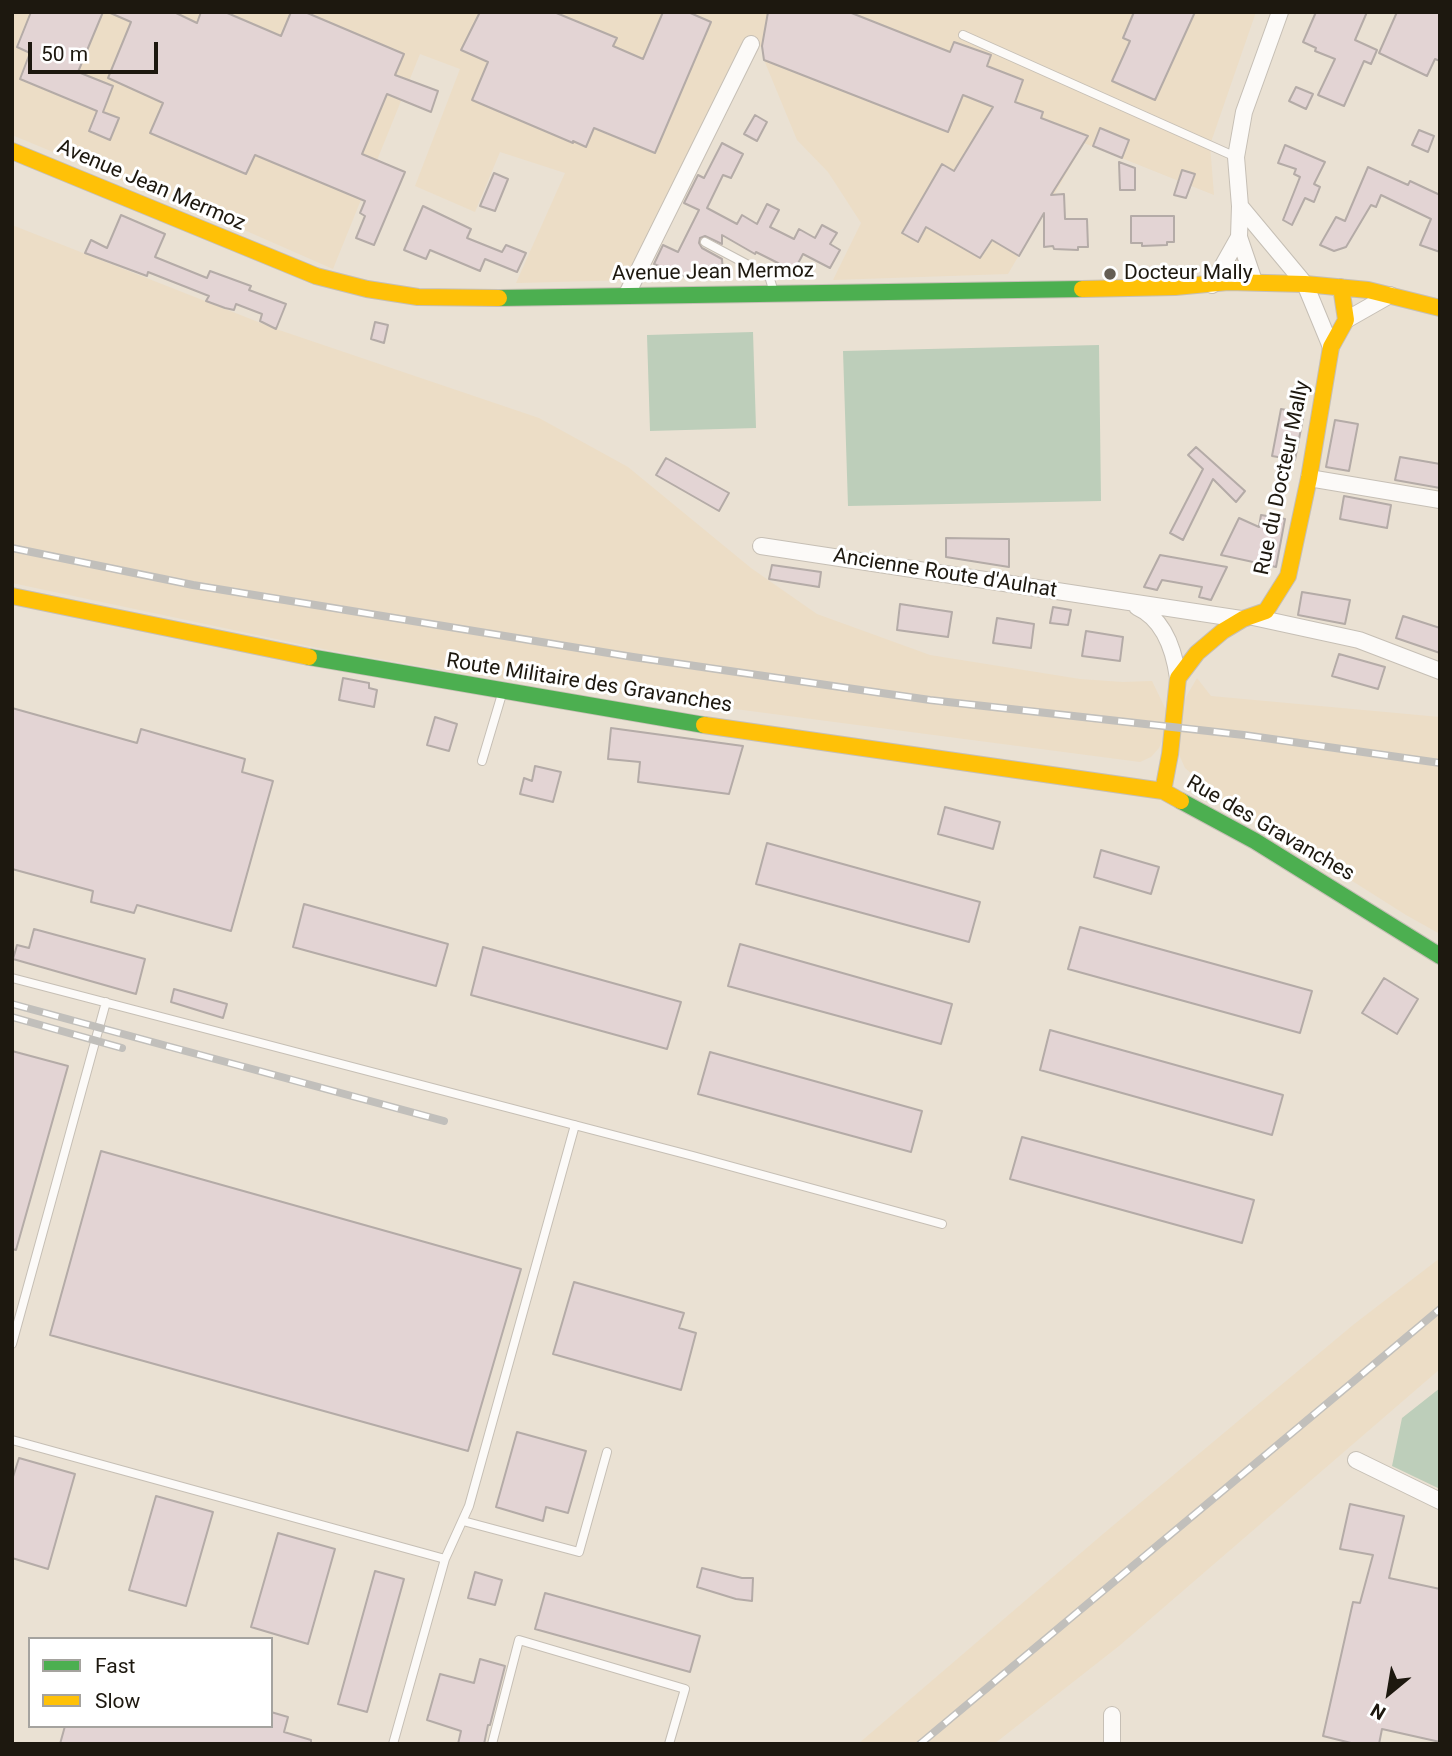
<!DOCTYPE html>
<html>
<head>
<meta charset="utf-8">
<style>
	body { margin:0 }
	#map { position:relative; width:1452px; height:1756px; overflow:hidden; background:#eae1d3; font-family:Roboto,sans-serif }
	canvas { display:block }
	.frame { position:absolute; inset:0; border:14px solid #1d180f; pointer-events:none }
	.legend { position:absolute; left:28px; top:1637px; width:245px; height:91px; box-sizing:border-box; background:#fff; border:2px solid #a5a39f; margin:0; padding:9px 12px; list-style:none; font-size:21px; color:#1d180f }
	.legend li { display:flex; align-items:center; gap:14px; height:35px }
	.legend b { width:35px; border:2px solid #a5a39f }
	.north { position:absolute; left:1354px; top:1658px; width:70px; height:70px; -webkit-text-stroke:5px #fff; paint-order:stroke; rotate:210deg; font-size:19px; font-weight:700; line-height:28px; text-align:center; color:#1d180f }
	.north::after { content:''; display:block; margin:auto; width:24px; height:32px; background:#1d180f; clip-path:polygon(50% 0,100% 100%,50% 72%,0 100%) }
	.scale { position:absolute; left:28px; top:42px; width:130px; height:32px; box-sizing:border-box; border:4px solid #1d180f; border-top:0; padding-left:9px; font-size:21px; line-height:24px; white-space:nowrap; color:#1d180f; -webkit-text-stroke:5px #fff; paint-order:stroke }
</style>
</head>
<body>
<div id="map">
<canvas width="1452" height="1756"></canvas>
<div class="frame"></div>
<ul class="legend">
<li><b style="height:9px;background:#4caf50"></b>Fast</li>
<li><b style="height:9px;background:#ffc107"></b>Slow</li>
</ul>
<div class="north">N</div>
<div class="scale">50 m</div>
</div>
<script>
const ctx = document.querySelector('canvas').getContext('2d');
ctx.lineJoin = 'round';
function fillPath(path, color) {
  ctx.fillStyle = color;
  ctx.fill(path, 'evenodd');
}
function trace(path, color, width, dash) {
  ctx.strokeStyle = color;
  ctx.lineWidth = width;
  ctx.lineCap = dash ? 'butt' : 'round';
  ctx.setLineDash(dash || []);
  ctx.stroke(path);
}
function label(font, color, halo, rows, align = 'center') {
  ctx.font = font + ' Roboto,sans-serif';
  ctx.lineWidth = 6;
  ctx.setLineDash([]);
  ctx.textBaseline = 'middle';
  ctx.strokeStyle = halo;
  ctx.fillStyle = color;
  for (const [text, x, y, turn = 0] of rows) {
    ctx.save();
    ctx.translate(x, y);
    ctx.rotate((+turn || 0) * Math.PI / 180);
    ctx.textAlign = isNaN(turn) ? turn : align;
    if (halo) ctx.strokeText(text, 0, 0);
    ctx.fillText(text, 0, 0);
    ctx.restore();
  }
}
const built = new Path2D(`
	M15,12H1256L1210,145L1214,195L1084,143L1008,274L833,280L861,223L828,172L797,140L764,60L762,47L751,44L634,280L516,283L565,173L500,152L475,212L415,186L460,69L420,54L333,269L144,186L128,183L12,135V20Z
	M12,225L276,329L539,418L628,467L751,568L817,614L930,655L1080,679L1123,682L1152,681L1167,712L1165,734L1159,748L1151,757L1140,762L460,673L328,650L12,583Z
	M1197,678L1211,696L1440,717V934L1406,915L1218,796L1185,768L1177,750L1183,702Z
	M1440,1258V1369L1119,1646L994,1744H858L1103,1534L1353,1325Z`);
const green = new Path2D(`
	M753,332L756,428L650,431L647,335Z
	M1099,345L1101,501L848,506L843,351Z
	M1440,1388V1489L1392,1466L1402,1418Z`);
const building = new Path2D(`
	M31,12H103L78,72L113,86L103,112L119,118L110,140L89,131L97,111L20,79L30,53L17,47Z
	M108,12H174L197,23L201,12H225L281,36L291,12H305L404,54L395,75L438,91L431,112L387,94L362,154L405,172L374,245L356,238L365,216L360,213L365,201L255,155L246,174L150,133L163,103L108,78L131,22Z
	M480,12H554L617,38L613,46L643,59L663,12H688L711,22L655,153L594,128L586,147L573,141V143L472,100L488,62L461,50Z
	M768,12H849L950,52L954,42L991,55L987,66L1023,80L1015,102L1043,112L1041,118L1088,136L1051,195L1064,194L1065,219H1087L1088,247H1078V250L1054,249L1053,246L1044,247V213L1019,256L992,240L980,258L926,227L918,242L902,233L942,164L954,171L993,107L963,95L948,132L764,60L762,46Z
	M1134,12H1195L1155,100L1112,81L1130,41L1123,38Z
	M1316,12H1367L1355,40L1377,50L1371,64L1364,61L1344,106L1318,95L1335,59L1315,51L1316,48L1303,42Z
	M1397,12H1440V61L1435,59L1427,76L1379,53Z
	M1296,87L1313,94L1306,109L1289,101Z
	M755,115L767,122L757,141L744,134Z
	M1100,128L1129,140L1122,158L1093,146Z
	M1419,130L1434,136L1428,152L1412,145Z
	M722,143L743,154L731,178L723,175L707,208L737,224L742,215L757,224L767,204L779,210L770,227L794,239L799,229L815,238L822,225L837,233L830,244L840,250L830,268L803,254L794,271L756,252L755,254L722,235V244L705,236L700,238L699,243L702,248L722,259L723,273L688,274L686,277L654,264L663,245L678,252L699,210L684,203L698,175L704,178Z
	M1285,145L1325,162L1314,184L1320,187L1314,202L1305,198L1292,225L1283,220L1300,177L1294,174L1296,169L1278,163Z
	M1119,162L1135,168V190H1120Z
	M1368,167L1408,185L1410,181L1440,195V252L1420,245L1431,219L1381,195L1376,207L1371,205L1346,247L1334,251L1320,245L1336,217L1345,221Z
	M1182,170L1195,174L1186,198L1174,195Z
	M494,173L508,179L495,211L480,206Z
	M423,206L471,229L467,238L502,252L506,245L526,253L517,272L485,259L480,271L430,250L426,259L404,250Z
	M121,215L165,234L155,257L207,278L210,271L251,286L249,290L286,304L276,329L260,321L262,314L236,304L234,310L225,308L206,301L209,296L148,272L147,276L85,253L91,240L107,248Z
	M1131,216H1174V242H1167V245L1142,246V243H1131Z
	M375,322L388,325L384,343L371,339Z
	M1281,409L1304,413L1295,460L1272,456Z
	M1335,420L1358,424L1349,471L1326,467Z
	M1196,447L1245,491L1236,502L1213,479L1183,540L1170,533L1203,469L1188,455Z
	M1400,457L1440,464V488L1395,480Z
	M666,458L729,493L719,511L656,475Z
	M1344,496L1391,505L1387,528L1340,519Z
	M1261,515L1285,519L1276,567L1221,555L1239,518L1259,527Z
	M946,538L1009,539V567L946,557Z
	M1160,555L1227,567L1211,600L1199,597L1202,587L1162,580L1157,590L1144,587Z
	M772,565L821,572L819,587L769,579Z
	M1302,592L1350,600L1345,624L1298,615Z
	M900,604L952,612L948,637L897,630Z
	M1053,607L1071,610L1068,625L1050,623Z
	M1403,616L1440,628V653L1396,638Z
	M997,618L1034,624L1031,648L993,643Z
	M1086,631L1123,637L1120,661L1082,656Z
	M1339,654L1385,667L1378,689L1332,676Z
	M343,678L369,683V688L377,690L374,707L339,700Z
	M12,708L137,743L141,729L245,759L242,772L273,781L231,931L137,905L134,913L91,902L93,891L12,869Z
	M435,717L457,724L449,751L427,745Z
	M611,728L743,746L729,794L638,782L640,762L608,759Z
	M535,766L561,772L553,802L520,794L524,778L532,781Z
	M945,807L1000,822L993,849L938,834Z
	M767,843L980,902L969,942L756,884Z
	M1101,850L1159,867L1151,894L1094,877Z
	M304,904L448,944L436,986L293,947Z
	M1080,927L1312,991L1300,1033L1068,969Z
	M34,929L145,959L136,994L13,959L17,945L29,948Z
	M740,944L952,1004L941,1044L728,986Z
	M483,947L681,1002L667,1049L471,995Z
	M1384,978L1418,999L1397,1034L1362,1013Z
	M174,989L227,1004L223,1018L171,1002Z
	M1050,1030L1283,1095L1272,1135L1040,1070Z
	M12,1051L68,1066L16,1250L12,1249Z
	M710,1052L922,1111L911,1152L698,1094Z
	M1022,1137L1254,1200L1242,1243L1010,1179Z
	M101,1151L521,1269L468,1451L50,1335Z
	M574,1282L684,1313L679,1328L696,1333L681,1390L553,1354Z
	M517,1432L586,1451L568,1513L546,1507L543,1521L496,1507Z
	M19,1458L75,1474L48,1569L12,1558V1480Z
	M156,1496L213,1512L186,1606L129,1590Z
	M1350,1504L1404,1516L1389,1578L1440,1589V1742L1382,1729L1379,1744H1355L1323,1736L1353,1602L1360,1603L1373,1555L1340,1549Z
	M278,1533L335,1549L308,1644L251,1627Z
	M702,1568L742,1578H753L752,1601L736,1599L697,1587Z
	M375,1571L404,1579L367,1712L338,1704Z
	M475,1572L502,1580L495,1605L468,1598Z
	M545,1593L700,1636L690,1672L535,1629Z
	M480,1659L505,1666L490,1725H488L484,1744H458L461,1731L427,1720L440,1674L474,1683Z
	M271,1712L288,1717L284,1732L311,1740V1744H60L65,1726H271Z`);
const lane = new Path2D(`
	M963,35L1236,157
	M705,242L769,276L773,289
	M482,761L502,694
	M12,978L693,1156L942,1224
	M12,1344L106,1002
	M12,1440L445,1559
	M463,1521L579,1552L607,1452
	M393,1744L445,1559L469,1506L575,1125
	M492,1744L519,1640L685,1689L669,1744`);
const street = new Path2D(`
	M1240,206L1305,284L1331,347
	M1254,281L1239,237L1240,206L1236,157L1244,112L1280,12
	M1212,285L1239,237
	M626,296L751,44
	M1346,320L1390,295
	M1309,478L1440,500
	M761,546L1241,619
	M1137,607C1164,619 1174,650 1178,678
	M1253,617L1359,640L1440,671
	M1356,1460L1440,1501
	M1112,1744V1715`);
const fast = new Path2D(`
	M499,298L1082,289
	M309,657L704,725
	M1181,801L1255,841L1440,956`);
const slow = new Path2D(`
	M12,151L316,276L367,289L418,297L499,298
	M1082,289L1175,287L1228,282L1305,284L1368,290L1440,308
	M12,596L309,657
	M704,725L1163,791
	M1181,801L1163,791L1170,754L1178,678L1197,653L1223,631L1243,619L1266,611L1288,576L1309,478L1331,347L1346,320L1341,287`);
const rail = new Path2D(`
	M12,548L193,585L633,657L930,700L1244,735L1440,763
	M12,1004L444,1121
	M12,1017L122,1048
	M920,1744L1440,1309`);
const markers = [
	[1110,274,7,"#655e54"]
];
const streetNames = [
	["Avenue Jean Mermoz",151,186,23],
	["Avenue Jean Mermoz",713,273,-1],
	["Rue du Docteur Mally",1283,478,-78],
	["Ancienne Route d'Aulnat",945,574,9],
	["Route Militaire des Gravanches",589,684,9],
	["Rue des Gravanches",1270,829,30]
];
const poiNames = [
	["Docteur Mally",1124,274]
];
fillPath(built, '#ecddc6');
fillPath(green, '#bdceba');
fillPath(building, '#e3d4d4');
trace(building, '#b4aba7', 2);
trace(lane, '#c6bfb5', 10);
trace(street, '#c6bfb5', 18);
trace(fast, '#c6bfb5', 18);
trace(slow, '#c6bfb5', 18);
trace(lane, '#fcfaf8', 8);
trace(street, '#fcfaf8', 16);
trace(fast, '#4caf50', 16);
trace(slow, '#ffc107', 16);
trace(rail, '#c1bfbb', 8);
trace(rail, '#fff', 5, [16]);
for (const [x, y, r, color] of markers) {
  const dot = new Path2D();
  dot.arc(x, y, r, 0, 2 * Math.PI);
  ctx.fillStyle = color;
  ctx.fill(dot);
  trace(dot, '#fff', 2.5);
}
label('21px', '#1d180f', '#fff', streetNames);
label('21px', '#1d180f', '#fff', poiNames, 'left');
</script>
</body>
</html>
